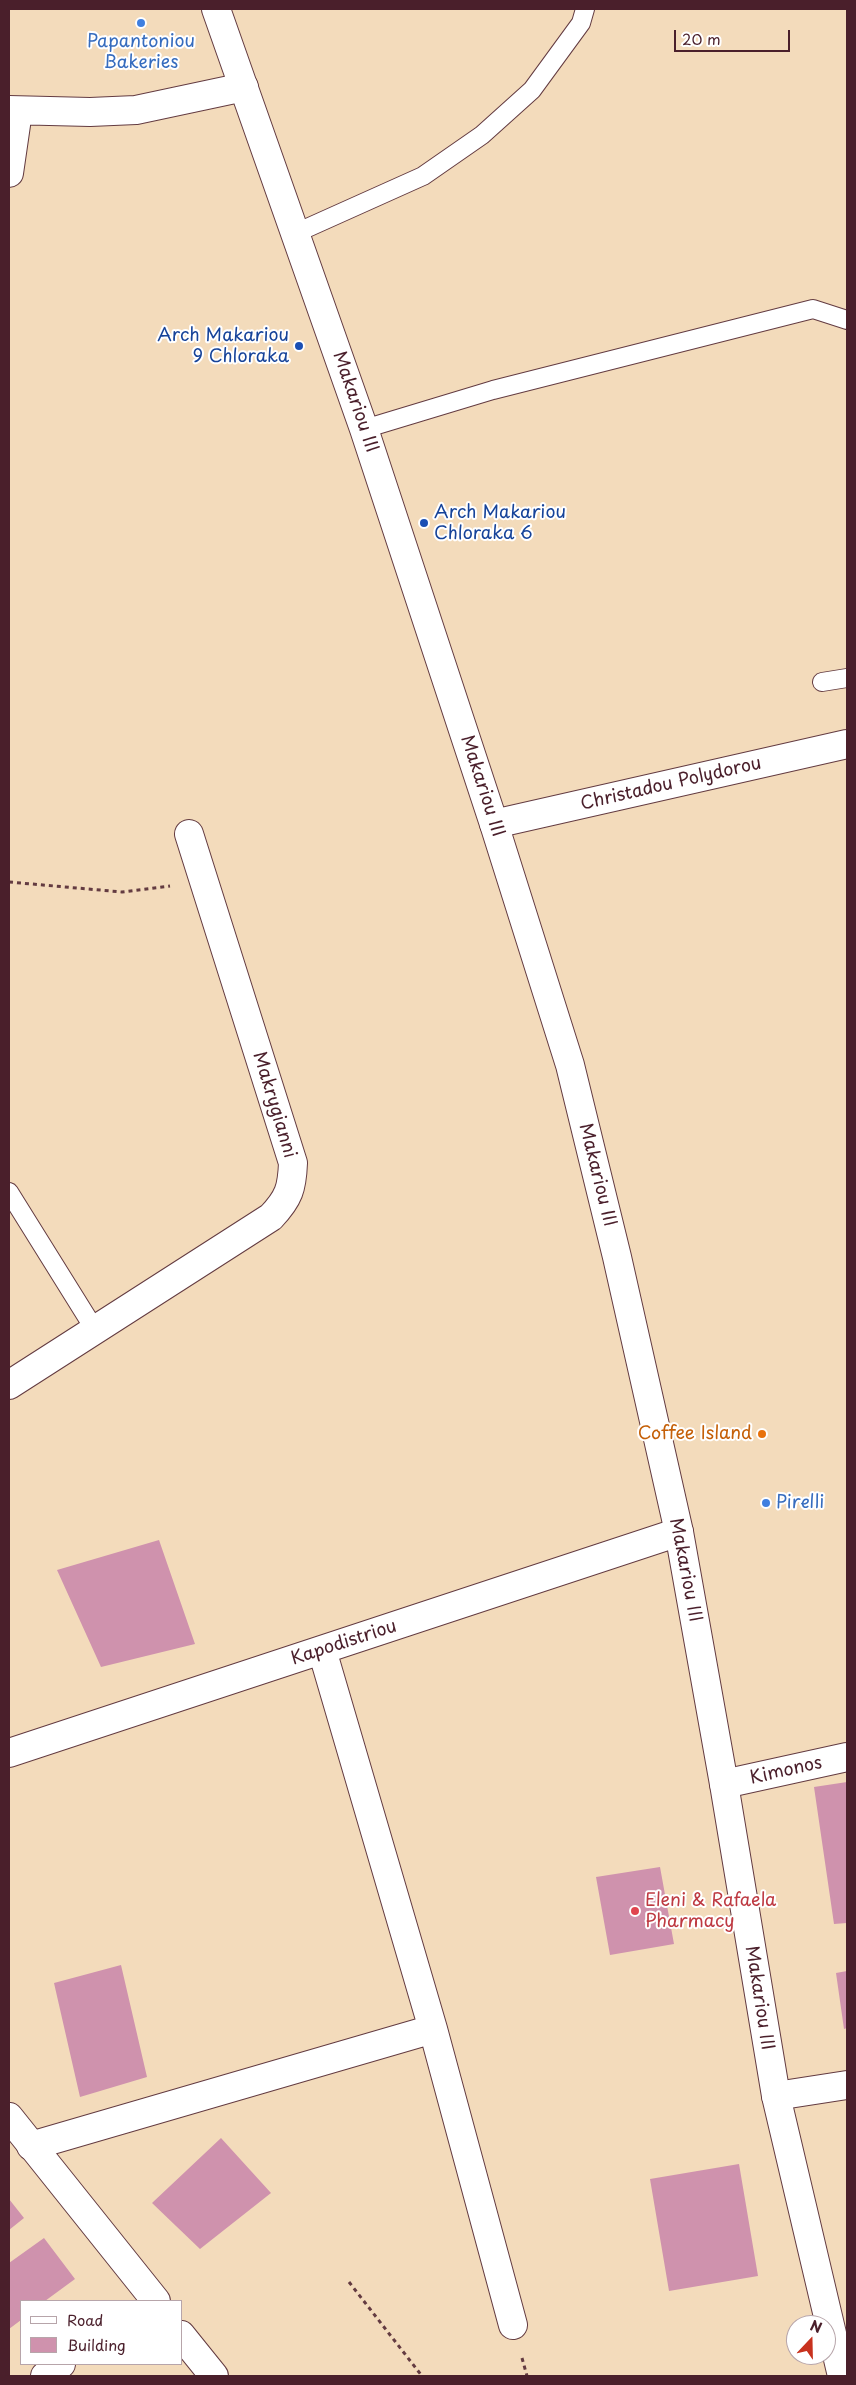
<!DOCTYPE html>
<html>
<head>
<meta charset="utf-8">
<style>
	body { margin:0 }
	#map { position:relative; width:856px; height:2385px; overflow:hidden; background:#f3dbbb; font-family:"Playpen Sans",sans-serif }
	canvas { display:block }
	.frame { position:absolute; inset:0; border:10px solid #4a1f2b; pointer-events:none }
	.legend { position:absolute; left:20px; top:2300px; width:162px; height:65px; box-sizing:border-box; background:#fff; border:1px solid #b7a5aa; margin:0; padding:6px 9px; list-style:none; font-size:15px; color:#4a1f2b }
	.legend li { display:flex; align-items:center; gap:10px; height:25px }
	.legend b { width:25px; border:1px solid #b7a5aa }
	.north { position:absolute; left:786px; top:2315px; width:50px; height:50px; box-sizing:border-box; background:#fff; border:1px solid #b7a5aa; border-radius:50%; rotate:21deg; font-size:14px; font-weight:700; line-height:20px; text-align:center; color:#4a1f2b }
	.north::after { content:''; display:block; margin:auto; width:18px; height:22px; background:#c8321e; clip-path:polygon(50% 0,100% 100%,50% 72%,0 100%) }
	.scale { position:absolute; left:674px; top:30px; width:116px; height:22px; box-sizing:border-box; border:2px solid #4a1f2b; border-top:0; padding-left:6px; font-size:15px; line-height:18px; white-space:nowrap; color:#4a1f2b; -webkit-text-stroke:4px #fff; paint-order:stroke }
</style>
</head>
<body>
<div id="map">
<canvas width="856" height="2385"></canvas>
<div class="frame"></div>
<ul class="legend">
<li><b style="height:6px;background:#fff"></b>Road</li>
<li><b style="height:14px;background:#cf92ad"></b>Building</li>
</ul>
<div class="north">N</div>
<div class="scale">20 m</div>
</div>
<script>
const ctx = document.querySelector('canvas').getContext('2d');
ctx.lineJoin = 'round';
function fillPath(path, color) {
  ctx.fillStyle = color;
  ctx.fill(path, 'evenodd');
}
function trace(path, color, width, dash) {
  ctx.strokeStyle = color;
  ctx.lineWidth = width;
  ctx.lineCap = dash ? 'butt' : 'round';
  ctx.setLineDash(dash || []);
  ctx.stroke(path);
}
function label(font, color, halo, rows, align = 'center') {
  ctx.font = font + ' "Playpen Sans",sans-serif';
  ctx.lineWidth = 4;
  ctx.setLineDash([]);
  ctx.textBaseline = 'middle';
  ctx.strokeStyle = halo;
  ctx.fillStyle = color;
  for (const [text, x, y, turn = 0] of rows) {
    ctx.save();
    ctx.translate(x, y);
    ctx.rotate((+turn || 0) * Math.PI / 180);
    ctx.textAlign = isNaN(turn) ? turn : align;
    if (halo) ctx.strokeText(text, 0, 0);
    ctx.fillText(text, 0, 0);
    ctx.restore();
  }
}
const building = new Path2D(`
	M159,1540L195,1644L101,1667L57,1570Z
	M847,1782V1923L834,1924L814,1787Z
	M660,1867L674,1944L610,1955L596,1877Z
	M121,1965L147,2077L80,2097L54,1983Z
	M847,1971V2028L844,2029L836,1973Z
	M221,2138L271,2193L200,2249L152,2203Z
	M739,2164L758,2276L669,2291L650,2179Z
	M9,2199L24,2218L9,2230Z
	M44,2238L75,2279L45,2301H21V2320L9,2329V2263Z`);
const path = new Path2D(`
	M9,882L122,892L170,886
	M349,2282L422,2376
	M522,2358L527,2376`);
const lane = new Path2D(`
	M296,233L423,176L482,135L532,90L581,23L585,9
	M364,429L493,390L813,309L847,320
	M822,682L847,678
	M9,1192L95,1330`);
const street = new Path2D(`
	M9,110L90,112L136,110L244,87
	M9,173L18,111
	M494,824L847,744
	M9,1385L271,1217C289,1198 292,1188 293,1163L189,834
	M322,1650L433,2029L513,2325
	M9,1753L679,1532
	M724,1784L847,1757
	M776,2096L847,2085
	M31,2146L433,2029
	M45,2376L61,2364`);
const secondary = new Path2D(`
	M216,9L364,429L494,824L570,1065L617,1257L679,1532L724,1784L776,2096L842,2376
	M9,2117L156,2301
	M181,2335L214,2376`);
const markers = [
	[141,23,5,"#3f7fe0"],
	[299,346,5,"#1a4fb4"],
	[424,523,5,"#1a4fb4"],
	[762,1434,5,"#e8710a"],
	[766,1503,5,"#3f7fe0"],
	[635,1911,5,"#e0444e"]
];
const shopNames = [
	["Papantoniou",141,42],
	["Bakeries",141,63],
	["Pirelli",776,1503,"left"]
];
const transitNames = [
	["Arch Makariou",289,336],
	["9 Chloraka",289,357],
	["Arch Makariou",434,513,"left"],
	["Chloraka 6",434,534,"left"]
];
const streetNames = [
	["Makariou III",355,402,71],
	["Christadou Polydorou",671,784,-13],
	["Makariou III",482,786,72],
	["Makrygianni",274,1105,73],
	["Makariou III",597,1175,76],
	["Makariou III",685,1570,79],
	["Kapodistriou",344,1643,-18],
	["Kimonos",786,1771,-13],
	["Makariou III",759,1998,81]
];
const foodNames = [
	["Coffee Island",752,1434]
];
const healthNames = [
	["Eleni & Rafaela",645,1901],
	["Pharmacy",645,1922]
];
fillPath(building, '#cf92ad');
trace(lane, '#633b41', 20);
trace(street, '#633b41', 30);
trace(secondary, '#633b41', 30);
trace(path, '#633b41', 3, [4, 4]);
trace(lane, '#fff', 18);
trace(street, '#fff', 28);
trace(secondary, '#fff', 28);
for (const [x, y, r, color] of markers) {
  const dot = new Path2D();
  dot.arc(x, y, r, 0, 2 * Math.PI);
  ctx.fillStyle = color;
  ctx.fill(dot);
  trace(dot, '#fff', 2);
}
label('18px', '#366cbe', '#fff', shopNames);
label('18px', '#164399', '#fff', transitNames, 'right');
label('18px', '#4a1f2b', '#fff', streetNames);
label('18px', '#c56008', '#fff', foodNames, 'right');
label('18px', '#be3a42', '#fff', healthNames, 'left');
</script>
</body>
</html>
